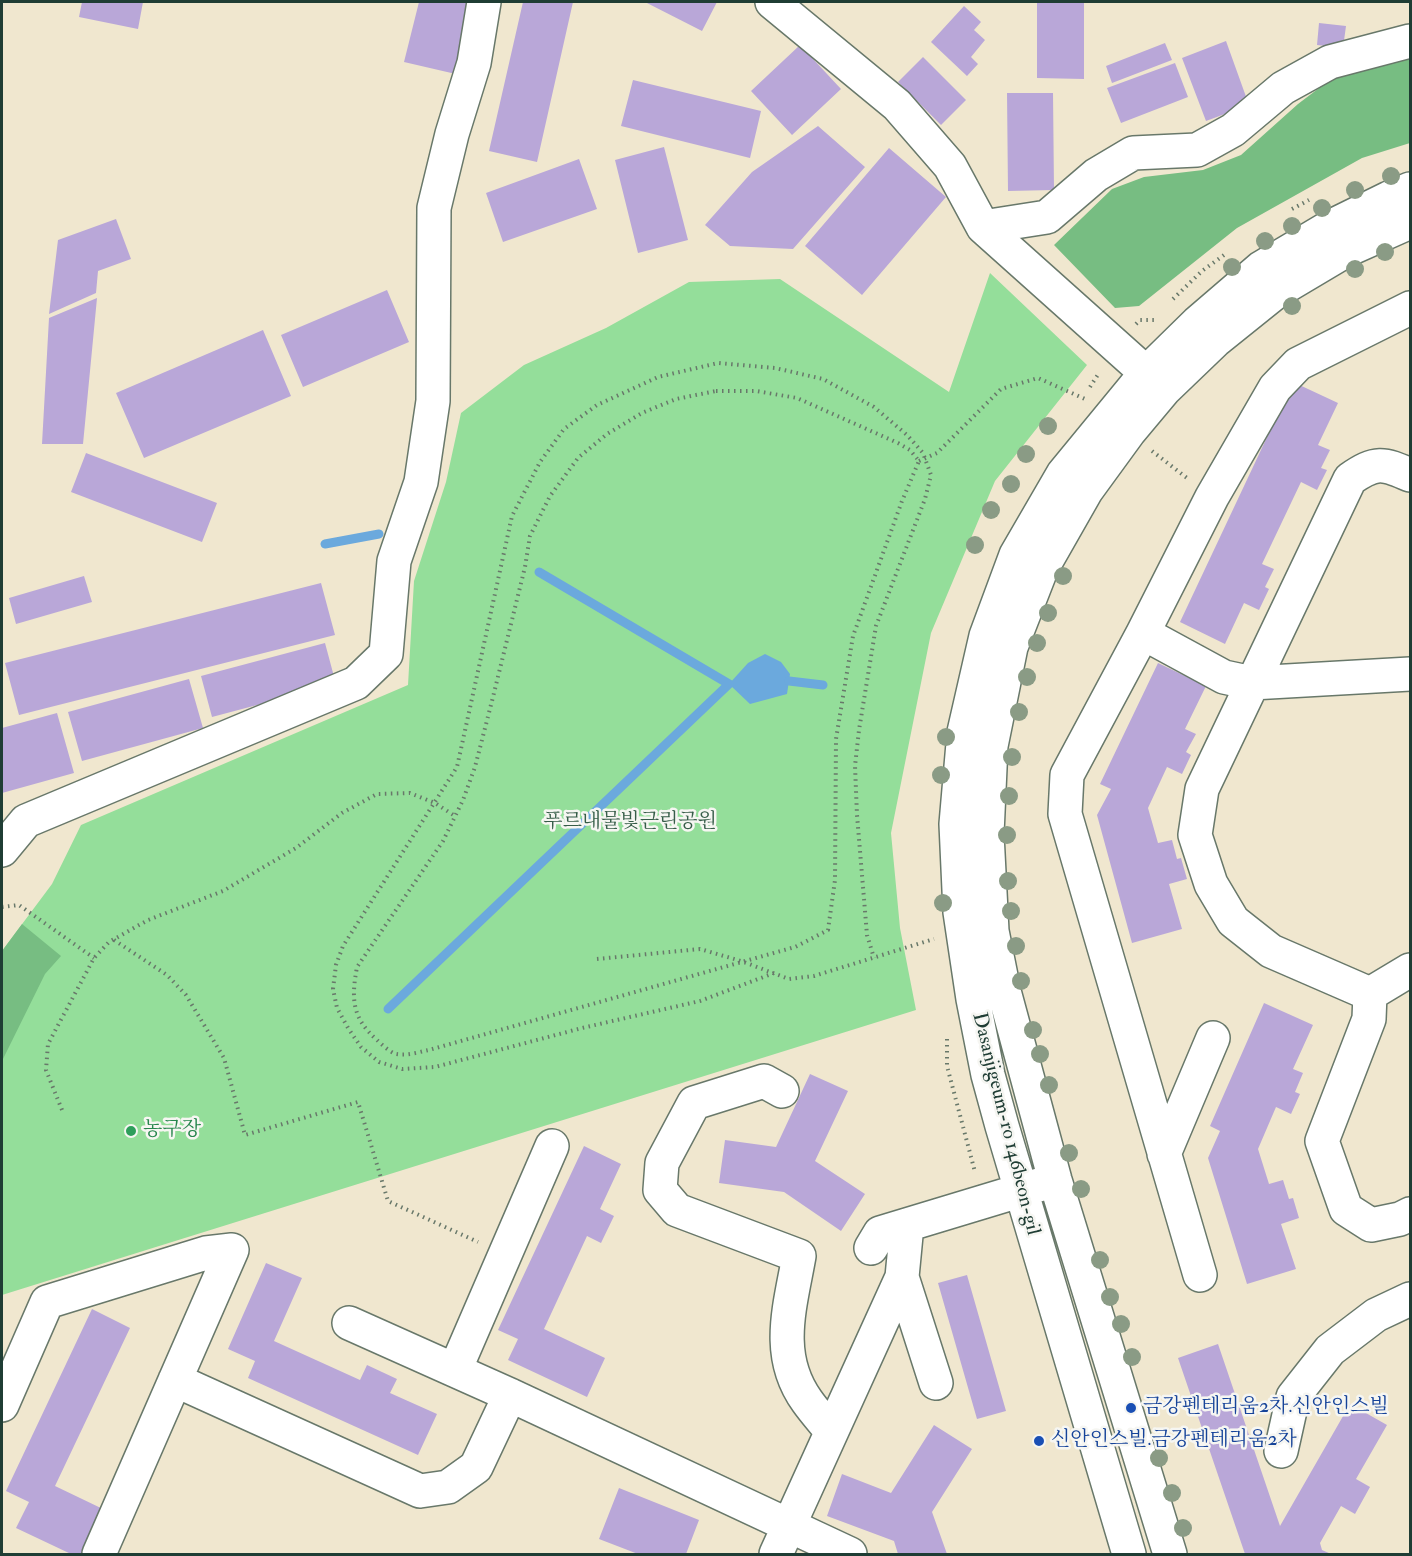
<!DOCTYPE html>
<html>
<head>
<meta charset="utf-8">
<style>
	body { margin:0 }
	#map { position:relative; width:1412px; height:1556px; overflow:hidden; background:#f0e7cf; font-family:"IM FELL Double Pica",serif }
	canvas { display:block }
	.frame { position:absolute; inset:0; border:3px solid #1f3d34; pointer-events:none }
</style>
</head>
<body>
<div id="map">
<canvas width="1412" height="1556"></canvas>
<div class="frame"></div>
</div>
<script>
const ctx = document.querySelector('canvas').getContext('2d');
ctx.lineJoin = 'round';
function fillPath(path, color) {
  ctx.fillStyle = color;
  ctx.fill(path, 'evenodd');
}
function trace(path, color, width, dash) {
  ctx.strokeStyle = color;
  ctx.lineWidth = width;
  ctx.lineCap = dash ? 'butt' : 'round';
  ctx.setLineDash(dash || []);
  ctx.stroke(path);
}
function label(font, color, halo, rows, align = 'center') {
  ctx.font = font + ' "IM FELL Double Pica","Noto Serif KR",serif';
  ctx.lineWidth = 5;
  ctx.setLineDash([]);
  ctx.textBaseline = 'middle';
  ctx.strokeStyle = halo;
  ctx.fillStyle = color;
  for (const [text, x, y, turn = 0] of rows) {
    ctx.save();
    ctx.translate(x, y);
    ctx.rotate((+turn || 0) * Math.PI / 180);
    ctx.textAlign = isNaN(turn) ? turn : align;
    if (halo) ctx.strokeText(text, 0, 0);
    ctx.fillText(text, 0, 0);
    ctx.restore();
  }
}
const green = new Path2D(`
	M990,273L1087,365L995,481L931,633L891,833L900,928L916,1010L2,1295V951L52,884L81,825L408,685L414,581L446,482L461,413L524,365L606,328L689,282L780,279L949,392Z`);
const forest = new Path2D(`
	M1410,55V143L1362,158L1237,228L1139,306L1115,308L1054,245L1112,189L1144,177L1203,170L1241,155L1298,104L1339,73Z
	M22,924L61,956L45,974L2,1061V951Z`);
const water = new Path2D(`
	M765,654L781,662L790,674L787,694L750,704L729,684L748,663Z`);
const stream = new Path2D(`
	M325,544L379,534
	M789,681L823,685
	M388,1009L729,684L539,572`);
const building = new Path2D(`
	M82,2H143L138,29L79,17Z
	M419,2H477L460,75L404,62Z
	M523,2H573L537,162L489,151Z
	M645,2H717L702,31Z
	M1037,2H1084V79L1037,78Z
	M964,6L981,22L974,30L985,40L971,57L978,64L967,76L931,42Z
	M1319,23L1346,26L1343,48L1317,45Z
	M1226,41L1249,105L1206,121L1182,58Z
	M1165,43L1172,60L1112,83L1106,66Z
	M800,45L841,89L792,135L751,91Z
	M923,57L966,100L941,125L898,82Z
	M1175,63L1188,97L1121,123L1107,88Z
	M633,80L761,111L750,158L621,126Z
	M1007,93H1053L1054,190L1008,191Z
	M818,126L865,167L793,249L730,246L705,225L752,172Z
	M664,147L688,240L638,253L615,160Z
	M889,148L946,197L862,295L805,246Z
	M579,159L597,209L503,242L486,193Z
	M116,219L131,259L98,271L96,293L49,314L58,240Z
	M387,290L409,342L303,387L281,335Z
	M97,298L83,444H42L49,318Z
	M263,330L291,396L144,458L116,393Z
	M1293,382L1338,403L1318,445L1330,450L1321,468L1327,470L1317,490L1301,482L1262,564L1274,569L1265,587L1269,589L1259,610L1244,603L1225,644L1180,622Z
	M86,453L217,503L202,542L71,492Z
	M84,576L92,602L16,624L9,598Z
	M321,583L335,635L19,715L5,663Z
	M325,643L336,684L212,717L201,676Z
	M1158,663L1206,686L1185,729L1196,734L1186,752L1191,755L1182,774L1167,767L1148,808L1158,843L1172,840L1177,859L1181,858L1187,879L1169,884L1182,929L1132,943L1097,815L1111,789L1100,784Z
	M189,679L203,728L82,761L68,712Z
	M57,713L74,773L2,793V728Z
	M1264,1003L1313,1025L1293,1069L1303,1073L1295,1092L1300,1094L1291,1114L1276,1107L1258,1149L1269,1184L1283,1180L1289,1199L1293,1198L1299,1218L1281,1224L1296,1269L1247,1284L1208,1158L1220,1131L1210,1126Z
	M810,1074L848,1091L815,1161L865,1194L841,1231L784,1192L719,1183L725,1140L776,1147Z
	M584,1146L621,1164L600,1209L614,1216L601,1243L587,1236L544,1329L605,1358L587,1397L508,1360L518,1339L498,1330Z
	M266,1263L302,1278L274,1341L360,1380L367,1365L397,1379L390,1393L437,1414L418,1455L248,1378L255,1361L228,1349Z
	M967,1275L1006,1411L977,1419L938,1283Z
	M92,1309L130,1328L55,1486L105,1510L84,1554H71L16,1528L29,1502L6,1491Z
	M1218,1344L1280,1526L1350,1404L1387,1425L1356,1479L1370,1487L1355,1514L1341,1506L1320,1543L1322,1550L1331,1554H1245L1178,1358Z
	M934,1425L972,1449L932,1512L947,1554H898L894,1541L827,1516L842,1474L891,1493Z
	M619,1488L699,1520L686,1554H638L599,1539Z`);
const path = new Path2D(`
	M1292,209L1309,200
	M1173,299L1202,271L1224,255
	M1136,324L1140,320H1154
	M1090,387L1099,373
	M716,391H756L797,398L898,443L910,450L919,461L902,501L853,636L836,739L835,880L828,930L795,947L429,1050C419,1052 407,1056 396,1054C390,1052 382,1045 377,1040C352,1018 351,999 357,967L443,841L463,800L475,767L493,697L525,567L530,536L550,496L578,458L607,434L642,413L676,399Z
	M1152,451L1187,478
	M919,461L937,453L1001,389L1038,378L1085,399
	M2,907L19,905L94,958
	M114,940L167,975L186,995L224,1058L245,1135L358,1102L388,1201L478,1242
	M597,959L700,949L741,961L789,979L814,976L934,939
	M774,973L700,1001L582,1028L435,1067L402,1069L379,1062L361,1047L348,1028L337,1008L333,989L336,965L343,946L457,767L512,516L540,462L564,429L597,405L658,377L718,363L775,368L823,379L874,407L907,435L923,453L931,475L925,499L876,626L859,730L855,766L857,815L867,935L874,958
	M947,1039V1066L975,1172
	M62,1110L46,1070L48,1044L94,958L109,942L148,920L223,891L296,848L342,813L377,794L410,793L435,803L455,816`);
const minor = new Path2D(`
	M772,2L897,105L950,166L983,227L1047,217L1096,175L1133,153L1197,150L1233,130L1283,88L1330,62L1410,41
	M983,227L1163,388
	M1143,633L1224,677L1252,683L1410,674
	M2,850L26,821L356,683L386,654L394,561L421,482L433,401L434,208L452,134L474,63L484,2
	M1410,970L1370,994L1369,1019L1322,1141L1346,1209L1371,1225L1400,1219L1410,1214
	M1370,994L1271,951L1233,921L1211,884L1195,835L1202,789L1350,479C1376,461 1383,463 1410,475
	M782,1091L764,1081L694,1103L662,1163L660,1190L677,1210L799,1256C790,1307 774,1355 807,1401C814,1411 823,1421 831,1431
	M1164,1154L1213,1038
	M907,1225L902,1277L936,1383
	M871,1248L880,1233L1042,1184
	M1200,1275L1065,814L1067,775L1143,633L1212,497L1275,388L1298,364L1410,308
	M349,1323L510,1395L850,1554
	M455,1370L552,1146
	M175,1380L420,1491L448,1487L476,1467L510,1395
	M2,1405L47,1302L206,1253L232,1250L99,1554
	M1281,1451L1293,1397L1330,1350L1376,1315L1410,1299
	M776,1554L902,1277
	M1129,1554L1002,1126L988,1075L973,999L960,912L956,824L964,732L986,636L1016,555L1063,474L1146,373L1197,323L1261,268L1330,227L1389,198L1410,189
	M1170,1554L1055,1180L1004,991L992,931L987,834L991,746L1011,647L1041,570L1086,491L1129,432L1165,389L1215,341L1276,292L1345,251L1410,222`);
const trees = [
	[1391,176],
	[1355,190],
	[1322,208],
	[1292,226],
	[1265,241],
	[1385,252],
	[1232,267],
	[1355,269],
	[1292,306],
	[1048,426],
	[1026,454],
	[1011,484],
	[991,510],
	[975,545],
	[1063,576],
	[1048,613],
	[1037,643],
	[1027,677],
	[1019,712],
	[946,737],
	[1012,757],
	[941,775],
	[1009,796],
	[1007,835],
	[1008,881],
	[943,903],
	[1011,911],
	[1016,946],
	[1021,981],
	[1033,1030],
	[1040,1054],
	[1049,1085],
	[1069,1153],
	[1081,1189],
	[1100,1260],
	[1110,1297],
	[1121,1324],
	[1132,1357],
	[1159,1458],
	[1172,1493],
	[1183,1528]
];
const markers = [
	[131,1131,6,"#2e9e5b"],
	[1131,1408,6,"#1a4fb4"],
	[1039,1441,6,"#1a4fb4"]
];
const parkNames = [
	["푸르내물빛근린공원",630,823]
];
const streetNames = [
	["Dasanjigeum-ro 146beon-gil",1005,1124,76]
];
const leisureNames = [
	["농구장",143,1131]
];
const transitNames = [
	["금강펜테리움2차.신안인스빌",1143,1408],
	["신안인스빌.금강펜테리움2차",1051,1441]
];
fillPath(green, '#94de9a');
fillPath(forest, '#77bd82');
fillPath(water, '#6ba9dd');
trace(stream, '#6ba9dd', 9);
fillPath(building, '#b9a7d8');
trace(minor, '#68786a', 36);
trace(path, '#68786a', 4, [1.5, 4.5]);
trace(minor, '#fff', 33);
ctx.fillStyle = '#8a9b85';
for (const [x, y] of trees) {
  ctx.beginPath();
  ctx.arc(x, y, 9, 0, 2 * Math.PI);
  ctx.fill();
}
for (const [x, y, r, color] of markers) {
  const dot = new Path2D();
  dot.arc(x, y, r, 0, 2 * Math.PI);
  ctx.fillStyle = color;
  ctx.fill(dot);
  trace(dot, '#f6f6f2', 2);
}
label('20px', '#365d48', '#f6f6f2', parkNames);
label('20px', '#1f3d34', '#f6f6f2', streetNames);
label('20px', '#27864d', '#f6f6f2', leisureNames, 'left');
label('20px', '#164399', '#f6f6f2', transitNames, 'left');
</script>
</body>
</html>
